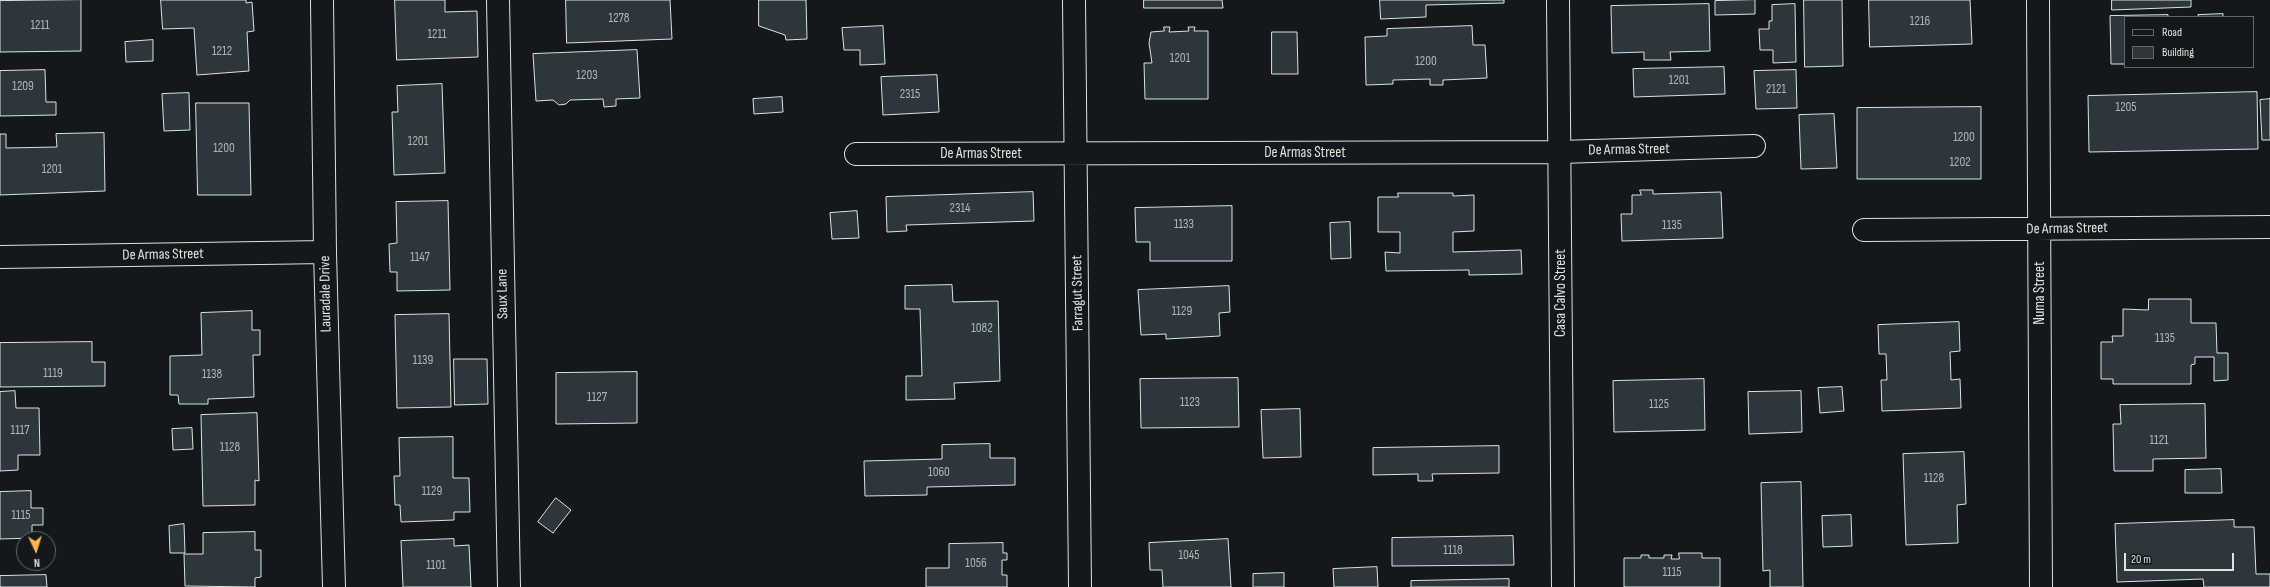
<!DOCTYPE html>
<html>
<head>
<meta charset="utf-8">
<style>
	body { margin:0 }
	#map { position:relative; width:2270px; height:587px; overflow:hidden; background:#14181c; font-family:"Sofia Sans Condensed",sans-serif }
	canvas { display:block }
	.legend { position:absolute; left:2124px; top:16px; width:130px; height:52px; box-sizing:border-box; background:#14181c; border:1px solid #626a69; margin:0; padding:5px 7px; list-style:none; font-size:12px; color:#d8e6dc }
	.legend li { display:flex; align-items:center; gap:8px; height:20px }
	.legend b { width:20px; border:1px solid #626a69 }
	.north { position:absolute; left:16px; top:531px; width:40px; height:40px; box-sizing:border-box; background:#14181c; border:1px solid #626a69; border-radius:50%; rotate:176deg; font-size:11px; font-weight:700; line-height:16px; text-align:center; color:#d8e6dc }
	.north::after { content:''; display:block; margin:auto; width:14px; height:18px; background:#ffb74d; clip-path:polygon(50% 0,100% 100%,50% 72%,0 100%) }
	.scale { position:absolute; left:2124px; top:553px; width:110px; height:18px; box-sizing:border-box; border:2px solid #d8e6dc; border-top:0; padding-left:5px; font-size:12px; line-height:14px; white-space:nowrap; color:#d8e6dc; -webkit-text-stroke:3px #14181c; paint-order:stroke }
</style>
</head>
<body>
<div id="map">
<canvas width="2270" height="587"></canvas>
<ul class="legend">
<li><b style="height:5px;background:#14181c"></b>Road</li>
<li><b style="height:11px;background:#2c363c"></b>Building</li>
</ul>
<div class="north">N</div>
<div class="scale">20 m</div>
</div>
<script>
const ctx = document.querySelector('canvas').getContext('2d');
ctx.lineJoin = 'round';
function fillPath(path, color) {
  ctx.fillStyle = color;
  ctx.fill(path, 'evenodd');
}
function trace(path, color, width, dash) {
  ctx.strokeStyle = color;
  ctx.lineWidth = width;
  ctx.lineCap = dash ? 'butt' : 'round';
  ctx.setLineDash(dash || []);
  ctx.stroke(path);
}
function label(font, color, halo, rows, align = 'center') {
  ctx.font = font + ' "Sofia Sans Condensed",sans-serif';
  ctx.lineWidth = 3;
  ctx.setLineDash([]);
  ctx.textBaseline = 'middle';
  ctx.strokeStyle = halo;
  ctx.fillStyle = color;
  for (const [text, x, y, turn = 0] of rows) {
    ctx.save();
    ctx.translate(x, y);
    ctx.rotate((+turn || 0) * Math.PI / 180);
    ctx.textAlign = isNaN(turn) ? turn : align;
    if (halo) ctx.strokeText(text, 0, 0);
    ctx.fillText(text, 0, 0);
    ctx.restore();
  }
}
const building = new Path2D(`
	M81,0V51L0,52V1Z
	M161,0H246V3L252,2L254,31L247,32L249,71L197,75L194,28L163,29Z
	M395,0H445V12L477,11L478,57L397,60Z
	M566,0H670L672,39L567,43Z
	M759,0H806L807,39L786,40L785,35L759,26Z
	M1144,0H1222L1223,8H1144Z
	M1380,0H1504V3L1426,5V17L1381,19Z
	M1755,0V14L1715,15V1Z
	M1804,0H1842L1843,66L1805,67Z
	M1869,0H1970L1972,44L1870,47Z
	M2112,0H2191V7L2112,10Z
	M1709,4L1710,51L1670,52L1671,60H1644V52L1612,53L1611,6Z
	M1795,4L1796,62L1773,63V50H1760L1759,29H1769V21H1772V5Z
	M2223,14V17H2199L2198,15Z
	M2168,15V17H2125V64H2111L2110,16Z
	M883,26L885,64L860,65V50H844L842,28Z
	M1472,26L1473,45H1485L1487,78L1443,80V85H1430V79L1393,80V84L1366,85L1365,37L1387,36V29Z
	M1164,27H1170L1169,32L1189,31L1188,27H1195L1194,31H1208V99H1145L1144,63H1152L1149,43L1151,32L1164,31Z
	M1272,32H1297L1298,74H1272Z
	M153,40V61L126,62L125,42Z
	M637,50L640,98L616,99V106L604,107L603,99L570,100L566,104L559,105L553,100L536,101L533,54Z
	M1724,67L1725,94L1634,97L1633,69Z
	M45,70L46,102H56V115L0,116V71Z
	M1796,70L1797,108L1756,109L1754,71Z
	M937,75L939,112L883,115L881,77Z
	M442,84L445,173L394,175L392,112H398L397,86Z
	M2257,92L2258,149L2089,152L2088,96Z
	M189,93L190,130L164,131L162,94Z
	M782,97L783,112L754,114L753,99Z
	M2270,99V140H2262L2260,100Z
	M196,103H249L251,195H198Z
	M1981,107V179H1857V108Z
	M1834,114L1837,168L1801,169L1799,115Z
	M104,133L105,191L0,195V134H6V148L57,147L56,134Z
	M1640,190H1653V194L1721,192L1723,238L1622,241L1621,214H1632V195H1641Z
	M1033,192L1034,221L906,225L907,231L887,232L886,197Z
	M1398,193H1453V196L1474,195V231L1453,232V252L1521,250L1522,274L1469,275V270L1386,271L1385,252L1400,253V232H1378V197H1398Z
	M448,201L450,290L397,291V272H390L389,244L397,243L396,202Z
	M1232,206V261H1150V242H1136L1135,208Z
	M857,211L859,238L832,239L830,213Z
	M1350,222L1351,258L1331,259L1330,223Z
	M952,285L953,302L998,301L1000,381L954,383L955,399L906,400V376H922L920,309H905V286Z
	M1229,286L1230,312L1219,313L1220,336L1166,339V334L1141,335L1138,290Z
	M2149,299H2191V323H2216L2217,353H2228V380L2214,381V357H2195V364L2191,365V384H2113V379H2101V342H2113L2112,336H2123V309L2148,310Z
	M252,311V330H260V355H253L254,397L208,399V404H179L178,395H170V356L202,355L201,313Z
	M449,314L451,407L397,408L395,315Z
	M1959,322L1960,351L1950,352L1951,380L1960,379L1961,408L1882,411L1881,380H1887L1886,354H1879L1878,325Z
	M92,342V362H105V386L0,387V343Z
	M454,359H487L488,404L455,405Z
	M637,372V423L556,424V373Z
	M1238,378L1239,427L1141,428L1140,379Z
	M1704,379L1705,430L1614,432L1613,381Z
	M1842,387L1844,411L1820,413L1818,388Z
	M15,391L16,408H39L40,455H18V470L0,471V392Z
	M1801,391L1802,432L1749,434L1748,392Z
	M2205,404L2206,458L2153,459V471H2114L2113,424H2121L2120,405Z
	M1300,409L1301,457L1263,458L1261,410Z
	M257,413L259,481L255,480V505L203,506L201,415Z
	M192,428L193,449L173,450L172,429Z
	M453,437V478H469L470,512H454V520L401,522L400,505H395L394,476H400L399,438Z
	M990,444V458H1015V485L927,487V495L865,496L864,461L942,459V445Z
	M1499,446V473L1432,474L1433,481H1418V474L1373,475V448Z
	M1964,452L1966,504L1957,505L1958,543L1906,545L1903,454Z
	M2221,469L2222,493H2185V470Z
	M1801,482L1803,587H1770V570L1763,571L1761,483Z
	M31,491V508H43V525H32V538L0,539V492Z
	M556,498L571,510L553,533L538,522Z
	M1851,515L1852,546L1823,547L1822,516Z
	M2234,520V527H2254L2256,574H2270V587H2204L2203,579L2117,582L2115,524Z
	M184,524L185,553H170L169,526Z
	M255,532V550H261V577L255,578V587L185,586L184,554H203V533Z
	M1513,536L1514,565L1392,566V538Z
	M454,539V546L469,545L471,587H403L401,541Z
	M1228,539L1231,587H1163L1162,570H1150L1149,543Z
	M1003,543V553H1007V560H1002V575H1007V587H926V568H949V544Z
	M1679,553H1702V558H1720V587H1624V558H1641V555H1649V558H1664V555H1672L1671,559H1679Z
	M1377,567L1378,587H1334L1333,569Z
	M1284,573V587H1253V574Z
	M46,575L47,587H0V576Z
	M1509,579V587H1411V581Z`);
const street = new Path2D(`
	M322,0L325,252L334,587
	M498,0L509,587
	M1074,0L1080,587
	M1558,0L1563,587
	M2038,0L2041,587
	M856,154L1560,152L1754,146
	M1864,230L2270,227
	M0,257L325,252`);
const numberNames = [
	["1278",619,19],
	["1216",1920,22],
	["1211",40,26],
	["1211",437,35],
	["1212",222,52],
	["1201",1180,59],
	["1200",1426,62],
	["1203",587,76],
	["1201",1679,81],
	["1209",23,87],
	["2121",1776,90],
	["2315",910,95],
	["1205",2126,108],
	["1200",1964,138],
	["1201",418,142],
	["1200",224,149],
	["1202",1960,163],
	["1201",52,170],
	["2314",960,209],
	["1133",1184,225],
	["1135",1672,226],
	["1147",420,258],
	["1129",1182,312],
	["1082",982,329],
	["1135",2165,339],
	["1139",423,361],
	["1119",53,374],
	["1138",212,375],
	["1127",597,398],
	["1123",1190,403],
	["1125",1659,405],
	["1117",20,431],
	["1121",2159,441],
	["1128",230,448],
	["1060",939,473],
	["1128",1934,479],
	["1129",432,492],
	["1115",21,516],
	["1118",1453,551],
	["1045",1189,556],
	["1056",976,564],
	["1101",436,566],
	["1115",1672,573]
];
const streetNames = [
	["De Armas Street",1629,150,-1],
	["De Armas Street",1305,153],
	["De Armas Street",981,154],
	["De Armas Street",2067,229,-1],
	["De Armas Street",163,255,-1],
	["Farragut Street",1078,293,-91],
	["Casa Calvo Street",1561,293,-90],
	["Numa Street",2040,293,-90],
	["Lauradale Drive",326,294,-91],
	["Saux Lane",503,294,-91]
];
fillPath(building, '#2c363c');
trace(building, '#d8e6dc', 1);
trace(street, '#d8e6dc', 24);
trace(street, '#14181c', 22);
label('13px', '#adbab4', null, numberNames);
label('15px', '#d8e6dc', '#14181c', streetNames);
</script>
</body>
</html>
